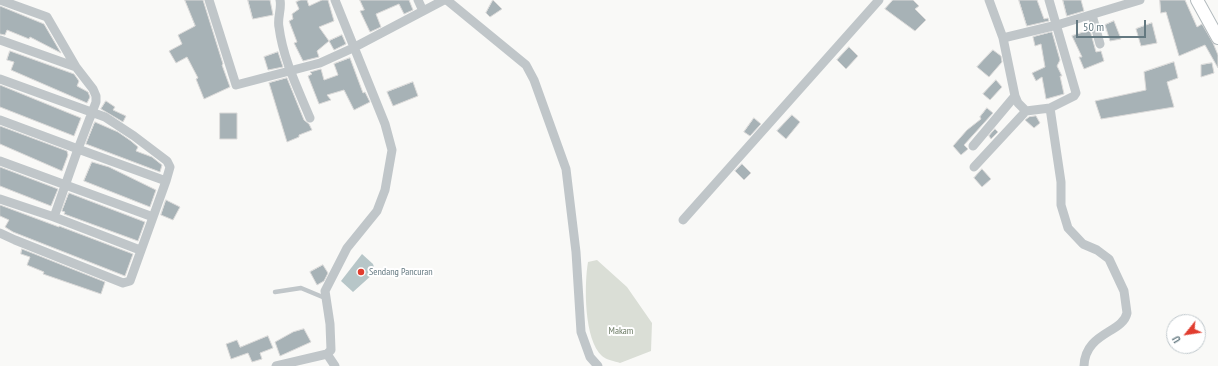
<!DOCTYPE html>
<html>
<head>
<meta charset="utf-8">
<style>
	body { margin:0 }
	#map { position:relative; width:1218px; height:366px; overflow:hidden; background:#f9f9f7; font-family:"PT Sans Narrow",sans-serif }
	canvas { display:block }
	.north { position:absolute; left:1166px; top:314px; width:40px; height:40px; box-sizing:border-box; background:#fff; border:1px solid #c1c9cd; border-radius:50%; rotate:240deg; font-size:11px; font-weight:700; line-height:16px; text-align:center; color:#647981 }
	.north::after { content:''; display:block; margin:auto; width:14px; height:18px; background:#e13d2f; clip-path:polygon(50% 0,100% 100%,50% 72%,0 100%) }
	.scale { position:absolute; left:1076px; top:20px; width:70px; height:18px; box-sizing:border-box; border:2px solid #647981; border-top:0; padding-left:5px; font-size:12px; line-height:14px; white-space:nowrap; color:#647981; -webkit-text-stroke:3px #fff; paint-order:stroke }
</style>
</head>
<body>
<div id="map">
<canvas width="1218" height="366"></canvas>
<div class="north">U</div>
<div class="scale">50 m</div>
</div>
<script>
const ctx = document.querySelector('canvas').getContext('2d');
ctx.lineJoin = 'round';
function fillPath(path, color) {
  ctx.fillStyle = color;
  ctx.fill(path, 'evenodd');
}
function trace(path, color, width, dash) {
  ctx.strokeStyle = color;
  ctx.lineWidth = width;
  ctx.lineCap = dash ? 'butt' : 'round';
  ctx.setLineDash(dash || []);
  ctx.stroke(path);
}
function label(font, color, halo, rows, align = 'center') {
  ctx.font = font + ' "PT Sans Narrow",sans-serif';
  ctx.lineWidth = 4;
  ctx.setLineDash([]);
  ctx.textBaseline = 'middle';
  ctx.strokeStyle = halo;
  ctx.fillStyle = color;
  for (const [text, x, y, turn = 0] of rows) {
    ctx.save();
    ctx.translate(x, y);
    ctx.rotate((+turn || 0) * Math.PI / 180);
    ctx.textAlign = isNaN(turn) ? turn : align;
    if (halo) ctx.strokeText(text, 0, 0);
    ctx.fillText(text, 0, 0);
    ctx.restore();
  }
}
const green = new Path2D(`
	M597,260L627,287L652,323L651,351L620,363C615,361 606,360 602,356C584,340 584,285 588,262Z`);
const water = new Path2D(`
	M362,254L373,264L375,270L373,274L353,292L341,281Z`);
const building = new Path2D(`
	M185,0H203L223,64L222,65L230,87L204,99L196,79L198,78L187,57L176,63L169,51L182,44L178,35L195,26Z
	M248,0H270L273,15L253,19Z
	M301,0H307L309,6L322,0H328L334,21L319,27L329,41L317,51L319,57L303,61L294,43L297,42L289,21L293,19L292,14L299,9L296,2Z
	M360,0H409L413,10L404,14L399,4L376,14L381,27L370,32L360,11L364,10Z
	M493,0L502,9L490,17L486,13Z
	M893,0H913L919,6L915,9L926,20L915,31L885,9Z
	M1019,0H1037L1044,19L1048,18L1049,21L1027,26Z
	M1063,0H1081L1084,11L1067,16Z
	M1160,0H1185L1197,27L1202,24L1213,43L1218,55V68L1205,45L1179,56L1166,12L1161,13Z
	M0,6L44,24L61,53L30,37L29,39L7,30L5,35L0,34Z
	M1114,21L1121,39L1110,41L1105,25Z
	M1152,23L1157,43L1141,46L1136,29Z
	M1090,30L1096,52L1101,51L1104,61L1084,69L1079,57H1082L1072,36Z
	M1052,32L1060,60L1057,66L1062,76H1060L1064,94L1046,99L1042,77L1036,81L1032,73L1045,67L1041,44L1035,46L1033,37Z
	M342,35L346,44L334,50L329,41Z
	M849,47L858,56L846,69L837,60Z
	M993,50L1001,56L1002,62L989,77L977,67Z
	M10,51L74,74L79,81L77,86L88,92L90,97L87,103L11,70L14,62L7,60Z
	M278,52L283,67L268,70L264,57Z
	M350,58L363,93L365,92L370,102L354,110L344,90L327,95L331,100L319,104L308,76L312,74L310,72L321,69L324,80L338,75L334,64Z
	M1174,62L1178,78L1167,82L1174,107L1101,119L1095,101L1146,90L1144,72Z
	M1212,63L1214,73L1201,77V65Z
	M287,78L304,120L309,124L312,130L299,135V137L287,142L269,83Z
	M996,80L1002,87L990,100L983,94Z
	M413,82L418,96L393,106L387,92Z
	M0,85L81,118L74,136L0,107Z
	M106,101L115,107L113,110L126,116L123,122L101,109Z
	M987,108L993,113L964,145L968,149L961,155L953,146L967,130L981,119L980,117Z
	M220,113H237V139H220Z
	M792,115L800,122L786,139L777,131Z
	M1036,116L1040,123L1034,128L1025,120L1029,117Z
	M754,118L761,124L750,136L744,132Z
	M95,122L118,132L131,141L138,147L136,151L152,157L162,165L160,172L86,144Z
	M0,126L67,151L68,155L62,171L0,144Z
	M995,129L998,132L991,139L989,136Z
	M92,162L109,167L156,190L150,207L84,181Z
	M742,164L751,173L744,180L735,171Z
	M0,167L58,189L51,206L0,186Z
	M982,169L991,179L982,187L974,178Z
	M69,193L145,222L138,241L64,214L65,212L62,211Z
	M166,200L180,207L173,220L161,215Z
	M0,205L59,227V226L133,254L125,276L13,232L5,227L9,220L0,216Z
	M22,249L105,282L101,294L43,274L44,272L27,265L30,257L21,254Z
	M323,265L328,273L324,281L317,285L310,272Z
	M304,329L311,342L280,356L275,342L293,332Z
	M268,336L273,348L260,353L262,359L252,362L248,353L231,359L226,344L237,340L240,347Z`);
const lane = new Path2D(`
	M275,292L301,288L325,298`);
const street = new Path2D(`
	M209,0L236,85L320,63L353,48L444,0L448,1L526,65L534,80L566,169L576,252L581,332L590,357L598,366
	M280,0C282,9 277,18 279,27C283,59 298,89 310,118
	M335,0L385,124L392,150L385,190L377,211L347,248L325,291L330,324L331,350L327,354L335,366
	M418,0L423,11
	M989,0L1003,38
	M1049,0L1076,93L1074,96L1050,108L1061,182V205L1068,228L1083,244L1097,250L1109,259L1124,291L1127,313C1123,333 1085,332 1084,366
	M1092,15L1100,44
	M0,40L76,67
	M0,79L105,117L134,136L167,161L170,167L166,181
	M1050,108L1026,111L1018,103L1015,96L1003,38L1057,25L1140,0
	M0,120L78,149L54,217
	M973,146L1015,96
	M0,161L153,217
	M974,167L1026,111
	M0,199L54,217L140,250
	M683,220L879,0
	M0,233L15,240L123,283L130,281L166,181L78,149L96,102V96L93,89L76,67L47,17L0,0
	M276,366L327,354`);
const secondary = new Path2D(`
	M1197,0L1218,38`);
const markers = [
	[361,272,4,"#e13d2f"]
];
const poiNames = [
	["Sendang Pancuran",369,272]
];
const parkNames = [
	["Makam",621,331]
];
fillPath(green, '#daded6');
fillPath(water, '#b7c6c8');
fillPath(building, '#a7b2b6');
trace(building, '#dbdad9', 1);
trace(secondary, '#b2babd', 14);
trace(lane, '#c0c6c9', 4.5);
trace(street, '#c0c6c9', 9);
trace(secondary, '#fff', 12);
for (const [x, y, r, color] of markers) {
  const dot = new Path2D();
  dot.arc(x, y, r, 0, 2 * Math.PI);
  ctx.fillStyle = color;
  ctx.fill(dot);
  trace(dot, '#fff', 1.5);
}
label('10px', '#647981', '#fff', poiNames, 'left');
label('10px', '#6a7963', '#fff', parkNames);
</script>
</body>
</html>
